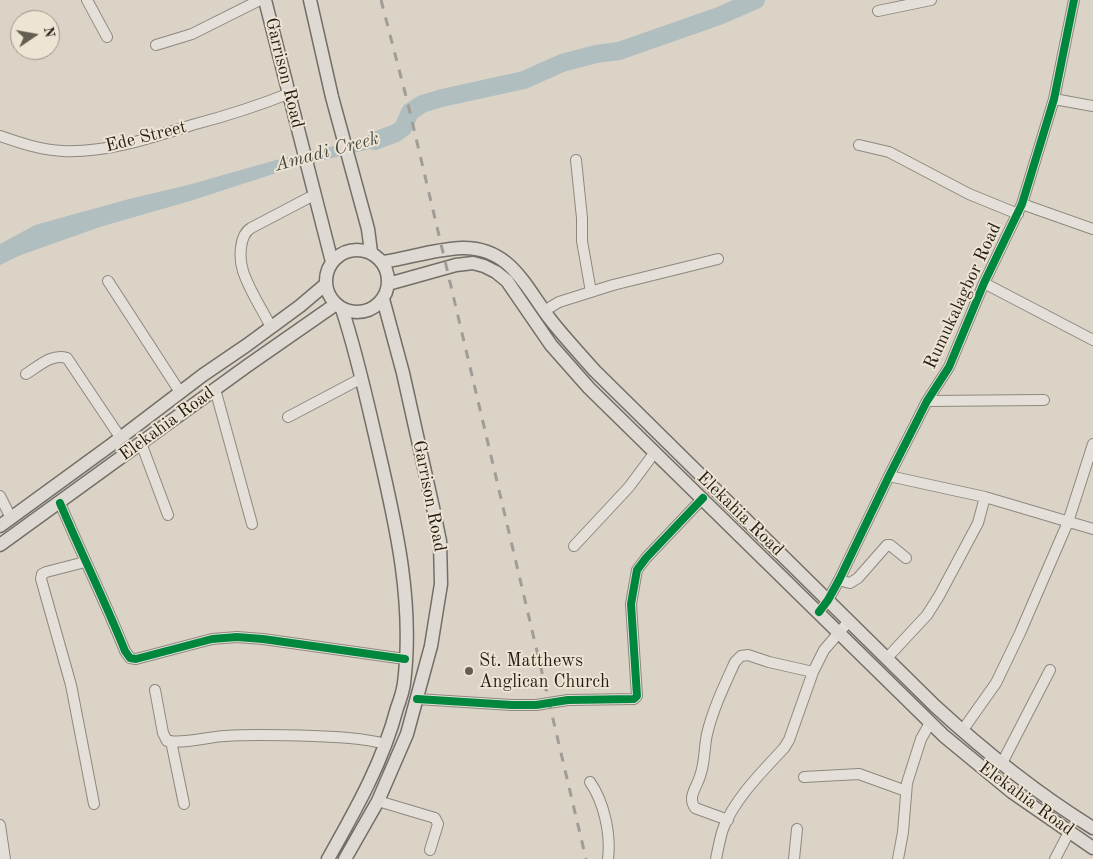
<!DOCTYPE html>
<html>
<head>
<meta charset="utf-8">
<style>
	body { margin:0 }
	#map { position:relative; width:1093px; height:859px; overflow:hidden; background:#dbd3c6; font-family:"Old Standard TT",serif }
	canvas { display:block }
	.north { position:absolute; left:10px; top:10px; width:50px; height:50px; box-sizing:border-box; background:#ede4d4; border:1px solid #9d9487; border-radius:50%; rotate:78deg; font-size:14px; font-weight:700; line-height:20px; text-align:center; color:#241d13 }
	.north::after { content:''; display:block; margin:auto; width:18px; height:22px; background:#645d52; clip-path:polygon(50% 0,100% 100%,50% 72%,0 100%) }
</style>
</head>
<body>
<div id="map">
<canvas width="1093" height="859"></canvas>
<div class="north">N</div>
</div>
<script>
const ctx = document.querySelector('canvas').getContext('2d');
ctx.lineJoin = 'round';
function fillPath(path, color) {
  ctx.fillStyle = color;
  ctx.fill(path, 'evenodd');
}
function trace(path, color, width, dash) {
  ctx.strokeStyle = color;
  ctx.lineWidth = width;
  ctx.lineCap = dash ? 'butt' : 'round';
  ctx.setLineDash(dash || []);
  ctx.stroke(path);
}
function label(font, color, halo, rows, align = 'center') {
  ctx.font = font + ' "Old Standard TT",serif';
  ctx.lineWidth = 4;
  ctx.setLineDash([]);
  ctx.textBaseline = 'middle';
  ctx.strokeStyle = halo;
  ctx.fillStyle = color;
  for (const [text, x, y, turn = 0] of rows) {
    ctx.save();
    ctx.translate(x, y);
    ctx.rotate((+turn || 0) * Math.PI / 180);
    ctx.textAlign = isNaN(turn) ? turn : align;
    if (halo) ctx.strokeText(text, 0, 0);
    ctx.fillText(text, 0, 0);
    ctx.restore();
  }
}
const water = new Path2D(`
	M395,131L397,135L374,148L295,167L190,201L100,227L21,255L0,265V244L35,225L129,199L188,185L276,160Z`);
const river = new Path2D(`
	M375,141L396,133L403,128L410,112L422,104L442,98L524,80L562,63L596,54L619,51L719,16L756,0`);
const minor = new Path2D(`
	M87,0L107,37
	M878,11L931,0
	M156,45L192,34L260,0
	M1054,99L1093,106
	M0,136C20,143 41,150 63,151C107,153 150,138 192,125C226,116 258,106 290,93
	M859,145L889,152L969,194L1018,214
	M576,160L582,218V241L591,292
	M1022,204L1093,229
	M108,281L180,392
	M984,283L1093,340
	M544,311L559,302L613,285L718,259
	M271,327C262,309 249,290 243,271C239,259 239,235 251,228L314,195
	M26,374C39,366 52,353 67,358L120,437
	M215,389L252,524
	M927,401L1044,400
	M288,417L362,378
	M141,443L168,515
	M889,476L985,497L1093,529
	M0,496L11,518
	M60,503C81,553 105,601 125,651L130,658L136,659L212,639L237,637L263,639L405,659
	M574,546L629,487L655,452
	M85,562L46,572L42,574L41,579L71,685L94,804
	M839,580L850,583L858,578L887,545H890L906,558
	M819,612L828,600L839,580L889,476L927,401L949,367L984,283L1022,204L1054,99L1074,0
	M887,658L927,615L939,596L978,523L985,497
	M155,690L163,733L167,741C186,744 206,737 225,736C254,734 284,735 313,736C338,737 362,738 386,744
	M417,699L512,705H536L568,700L634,699L637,696L631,604L637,570L646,558L703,498
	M962,731L996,683L1020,633L1068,522L1093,444
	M171,741L184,804
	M1002,763L1050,670
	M804,777L859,774L906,791
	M590,782C604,802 611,834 608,859
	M378,801L435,818L438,824L430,850
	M728,820L695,808C687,797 697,787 700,776C705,763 704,748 707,734C713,709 724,686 735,662L741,656L748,655L769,662L813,672
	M0,825L5,859
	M716,859C718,849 720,838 723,829C735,798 762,772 784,748L789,740L813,672L824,650L849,621
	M794,859L797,829
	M898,859L903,832L907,783L921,739L930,723
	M1055,859L1069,832`);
const major = new Path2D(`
	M265,0L332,262
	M310,0L332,97L368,229L371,252
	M326 281a31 31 0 1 1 62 0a31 31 0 1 1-62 0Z
	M383,262C409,258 435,249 462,248C510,247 525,286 550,319C564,337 580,354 595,371L935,706C984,751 1036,793 1093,828
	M388,284L456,265L473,263L484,266L496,272L507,281L551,345L589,388L944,736L1012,792L1093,848
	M0,526L111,445L203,375L247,345L300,306L326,284
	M0,545L247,366L336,304
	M328,859C355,811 383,762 397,708C400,700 403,691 404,683C414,603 396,525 378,448C367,401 357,354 342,309
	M345,859L378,801L407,734L431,646L441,584L440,541L434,512L403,373L383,299`);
const rail = new Path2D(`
	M381,0L408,104L586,859`);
const cycleway = new Path2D(`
	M60,503C81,553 105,601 125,651L130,658L136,659L212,639L237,637L263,639L405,659
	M819,612L828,600L839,580L889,476L927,401L949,367L984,283L1022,204L1054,99L1074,0
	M417,699L512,705H536L568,700L634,699L637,696L631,604L637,570L646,558L703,498`);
const markers = [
	[469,671,5,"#645d52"]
];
const streetNames = [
	["Garrison Road",284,73,76],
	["Ede Street",146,137,-14],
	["Rumukalagbor Road",963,296,-65],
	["Elekahia Road",167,424,-36],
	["Garrison Road",429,496,79],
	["Elekahia Road",740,514,44],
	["Elekahia Road",1026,799,36]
];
const poiNames = [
	["St. Matthews",479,661],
	["Anglican Church",479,682]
];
const waterNames = [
	["Amadi Creek",327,152,-15]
];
fillPath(water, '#b0bec0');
trace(river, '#b0bec0', 18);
trace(minor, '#8d887f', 12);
trace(major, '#736e67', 15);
trace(minor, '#e4e0d9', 10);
trace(major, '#dedad3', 12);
trace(rail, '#a09d96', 3, [9, 9]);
trace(cycleway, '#00873e', 8);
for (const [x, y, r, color] of markers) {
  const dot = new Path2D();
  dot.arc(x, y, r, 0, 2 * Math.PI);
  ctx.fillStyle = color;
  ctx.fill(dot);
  trace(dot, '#ede4d4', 2);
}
label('18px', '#241d13', '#ede4d4', streetNames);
label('18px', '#241d13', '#ede4d4', poiNames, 'left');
label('italic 19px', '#484b46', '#ede4d4', waterNames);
</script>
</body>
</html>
